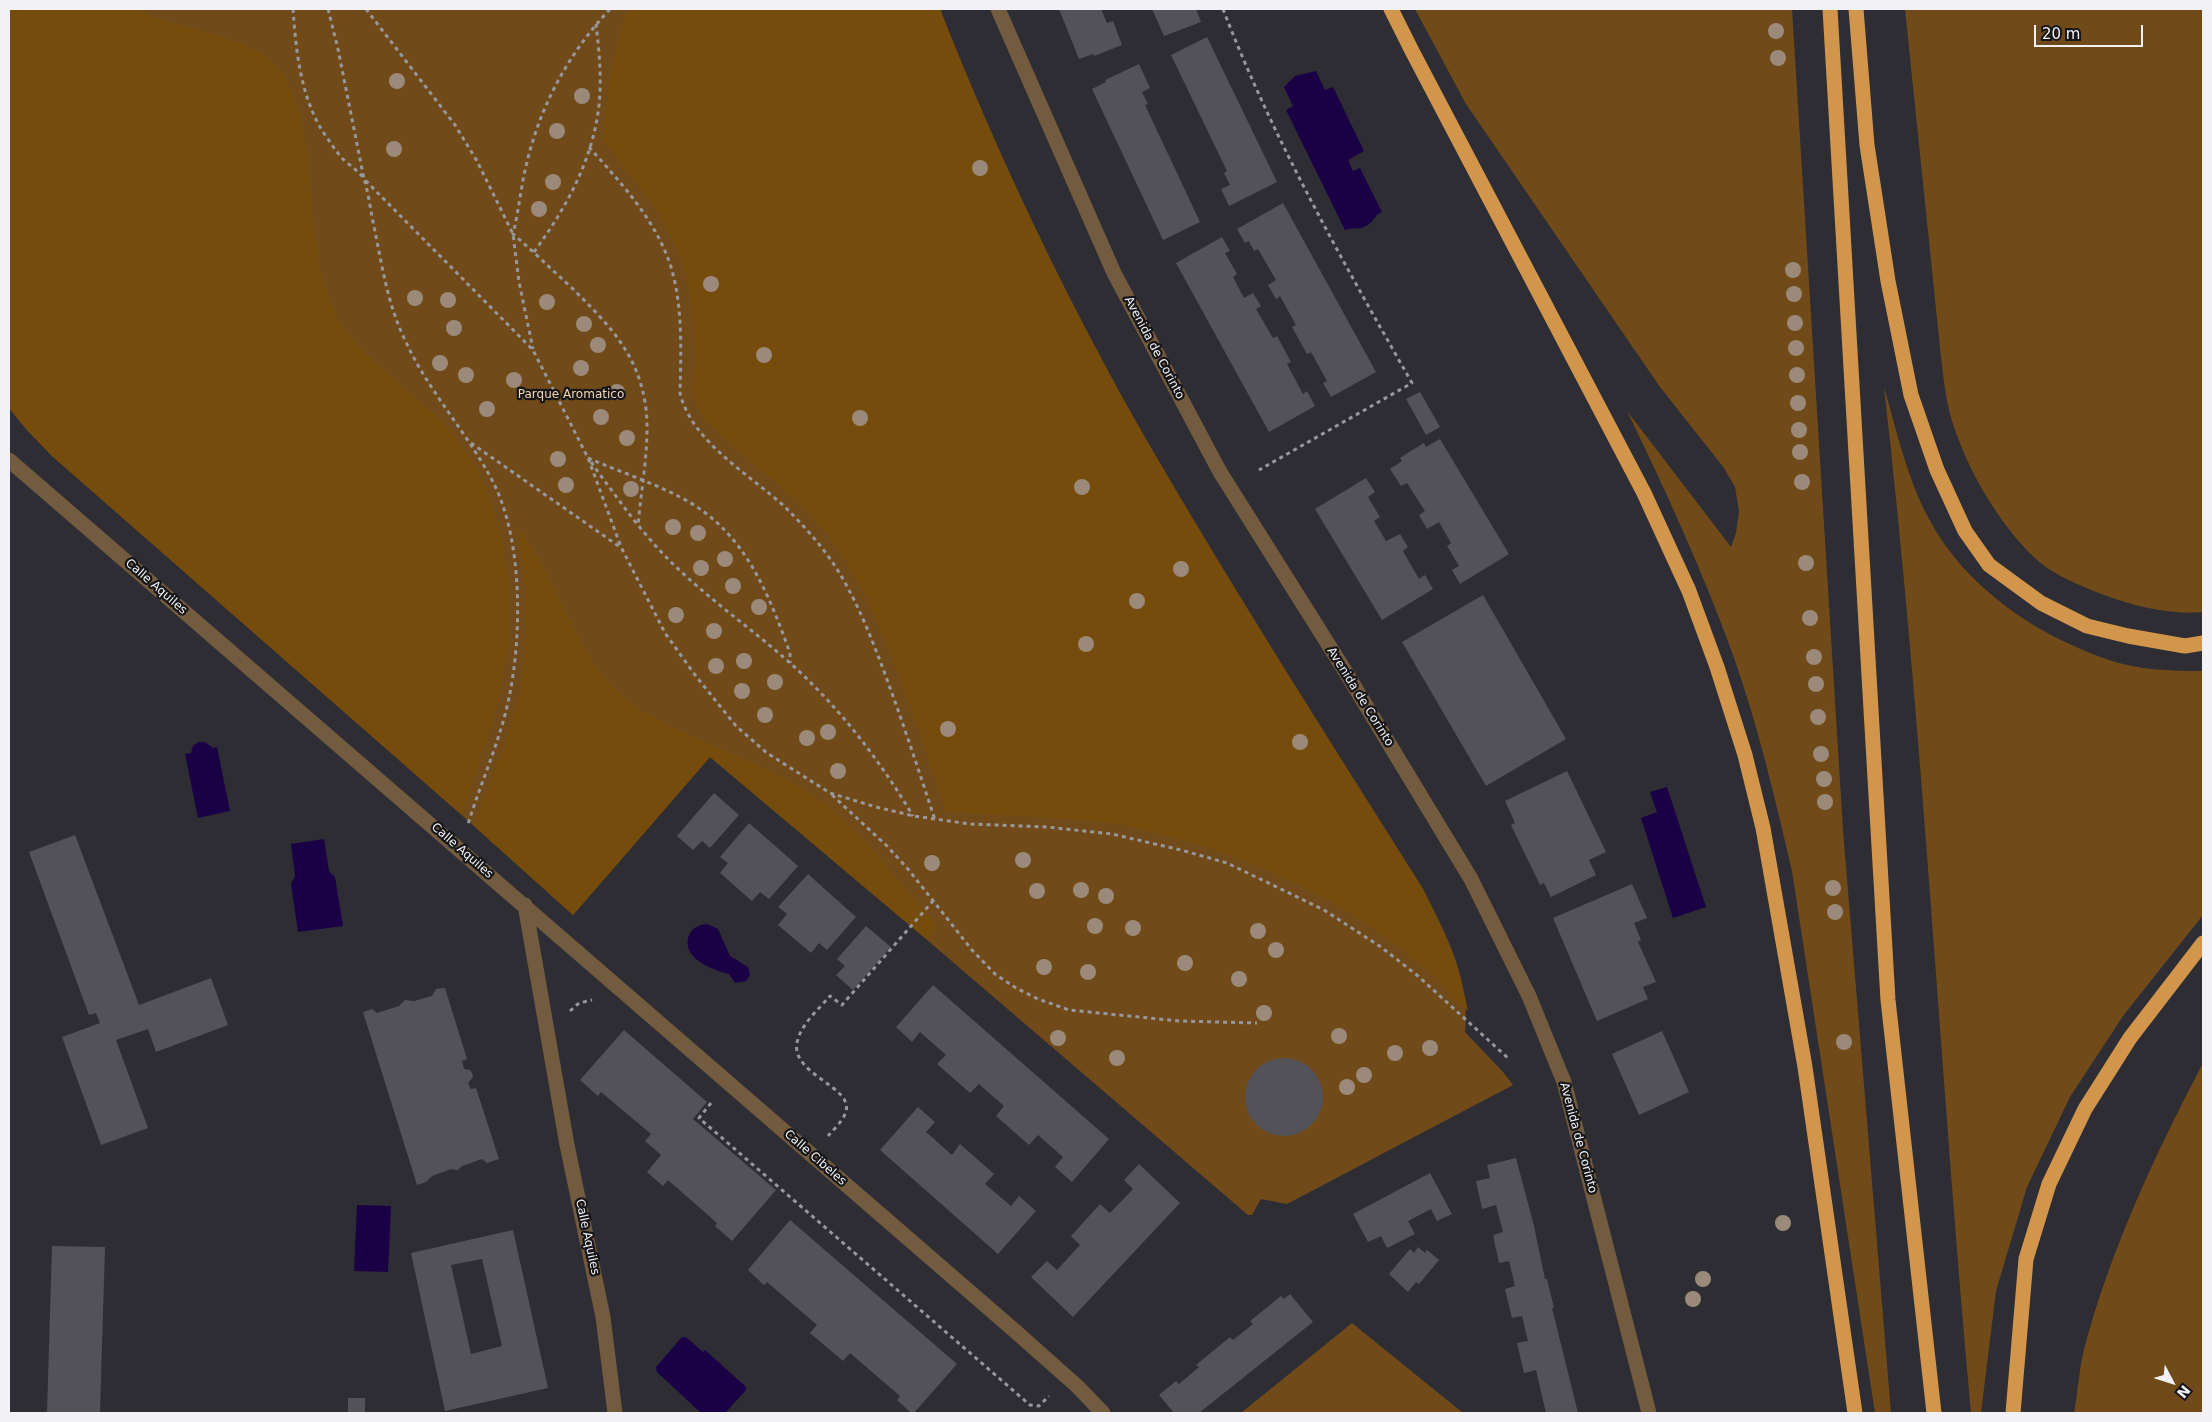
<!DOCTYPE html>
<html>
<head>
<meta charset="utf-8">
<style>
	body { margin:0 }
	#map { position:relative; width:2212px; height:1422px; overflow:hidden; background:#2e2d34; font-family:"DejaVu Sans",sans-serif }
	canvas { display:block }
	.frame { position:absolute; inset:0; border:10px solid #f2f2f6; pointer-events:none }
	.north { position:absolute; left:2147px; top:1357px; width:50px; height:50px; -webkit-text-stroke:4px #161619; paint-order:stroke; rotate:130deg; font-size:14px; font-weight:700; line-height:20px; text-align:center; color:#f2f2f6 }
	.north::after { content:''; display:block; margin:auto; width:18px; height:22px; background:#f2f2f6; clip-path:polygon(50% 0,100% 100%,50% 72%,0 100%) }
	.scale { position:absolute; left:2034px; top:25px; width:109px; height:22px; box-sizing:border-box; border:2px solid #f2f2f6; border-top:0; padding-left:6px; font-size:15px; line-height:18px; white-space:nowrap; color:#f2f2f6; -webkit-text-stroke:4px #161619; paint-order:stroke }
</style>
</head>
<body>
<div id="map">
<canvas width="2212" height="1422"></canvas>
<div class="frame"></div>
<div class="north">N</div>
<div class="scale">20 m</div>
</div>
<script>
const ctx = document.querySelector('canvas').getContext('2d');
ctx.lineJoin = 'round';
function fillPath(path, color) {
  ctx.fillStyle = color;
  ctx.fill(path, 'evenodd');
}
function trace(path, color, width, dash) {
  ctx.strokeStyle = color;
  ctx.lineWidth = width;
  ctx.lineCap = dash ? 'butt' : 'round';
  ctx.setLineDash(dash || []);
  ctx.stroke(path);
}
function label(font, color, halo, rows, align = 'center') {
  ctx.font = font + ' "DejaVu Sans",sans-serif';
  ctx.lineWidth = 4.5;
  ctx.setLineDash([]);
  ctx.textBaseline = 'middle';
  ctx.strokeStyle = halo;
  ctx.fillStyle = color;
  for (const [text, x, y, turn = 0] of rows) {
    ctx.save();
    ctx.translate(x, y);
    ctx.rotate((+turn || 0) * Math.PI / 180);
    ctx.textAlign = isNaN(turn) ? turn : align;
    if (halo) ctx.strokeText(text, 0, 0);
    ctx.fillText(text, 0, 0);
    ctx.restore();
  }
}
const green = new Path2D(`
	M9,9H940C998,157 1068,303 1147,441C1235,593 1330,741 1423,889C1446,934 1471,980 1465,1032L1503,1072L1513,1085L1287,1204L1261,1199L1252,1215H1248L926,939L710,757L573,915L474,826L52,456L27,430L9,408Z
	M1415,9H1792L1843,830L1891,1413H1875L1792,871C1775,799 1758,725 1733,655C1703,572 1666,491 1627,411L1731,547L1736,533L1739,511L1735,487L1724,468L1660,387L1466,104Z
	M1905,9H2203V612C2172,615 2136,607 2107,596C2085,588 2053,575 2036,559C1997,523 1962,461 1949,410C1945,393 1943,375 1941,357Z
	M1884,387C1897,432 1907,478 1929,519C1965,587 2035,634 2106,659C2137,670 2171,671 2203,671V915L2123,1016L2070,1097L2027,1187L1996,1291L1981,1413H1971C1940,1072 1923,728 1884,387Z
	M2203,1063V1413H2074C2078,1392 2079,1370 2084,1349C2111,1248 2155,1155 2203,1063Z
	M1352,1323L1463,1413H1241Z`);
const forest = new Path2D(`
	M9,9C49,9 91,6 131,9C142,10 152,17 162,20C193,29 254,41 275,64C290,82 299,108 303,130C315,191 308,258 336,315C357,357 414,391 445,425C508,492 520,607 500,693C490,735 474,775 462,815L52,456L27,430L9,408Z
	M629,9H940C998,157 1068,303 1147,441C1235,593 1330,741 1423,889C1443,929 1460,967 1468,1011C1453,997 1440,981 1425,968C1350,903 1256,857 1160,834C1144,830 1128,825 1112,823C1057,816 1001,817 946,811C930,762 914,714 896,667C877,618 857,570 823,529C800,500 768,477 740,452C722,437 703,421 694,399C690,388 695,376 695,364C695,346 694,328 692,310C688,241 644,191 603,140C607,95 612,51 629,9Z
	M517,526C558,578 571,647 619,693C644,716 674,729 705,742C733,754 763,767 791,782C835,806 857,832 889,869C906,889 922,907 938,928L926,939L710,757L573,915L474,826C488,787 505,748 516,707C533,649 527,585 517,526Z`);
const water = new Path2D(`
	M1316,71L1325,90L1333,87L1364,151L1348,160L1353,171L1360,168L1382,212C1374,215 1374,222 1366,226C1359,230 1352,227 1345,230L1286,110L1293,106L1284,87L1295,76Z
	M198,742H205L213,748L217,747L230,811L198,818L185,754L191,753L193,746Z
	M1667,787L1706,907L1673,918L1641,818L1657,812L1650,792Z
	M324,839L329,871L335,877L343,926L298,932L291,884L295,876L291,844Z
	M707,924L718,929L730,956L748,967L750,975L746,981L735,983L729,974C712,970 678,957 690,933C694,927 699,925 707,924Z
	M357,1205L391,1206L388,1272L354,1271Z
	M682,1337H686L703,1352L705,1350L746,1387V1390L725,1413H701L657,1372L656,1367Z`);
const building = new Path2D(`
	M1059,9H1101L1107,23L1113,21L1122,45L1094,56L1093,54L1079,59Z
	M1152,9H1196L1201,22L1164,36Z
	M1207,37L1277,182L1229,206L1221,189L1230,185L1224,173L1227,171L1171,55Z
	M1139,64L1150,88L1142,92L1148,104L1145,105L1200,222L1163,240L1092,89L1106,82L1105,80Z
	M1283,203L1376,372L1331,397L1323,383L1327,381L1311,352L1307,354L1292,327L1296,325L1280,296L1276,299L1268,285L1276,280L1258,249L1254,251L1249,241L1245,243L1237,229Z
	M1222,237L1230,251L1225,253L1237,274L1233,277L1244,298L1253,293L1261,306L1256,309L1273,338L1277,336L1291,362L1287,364L1303,394L1307,391L1315,406L1269,432L1176,263Z
	M1420,392L1440,427L1426,435L1406,399Z
	M1440,439L1509,554L1460,584L1452,570L1459,566L1447,546L1451,543L1439,522L1427,529L1419,515L1425,511L1407,483L1401,486L1390,469L1402,461L1400,458L1406,454L1424,443L1426,447Z
	M1366,478L1375,492L1368,497L1380,517L1374,521L1386,541L1400,534L1408,547L1403,551L1419,579L1425,575L1433,589L1382,620L1315,509Z
	M1483,595L1566,739L1486,786L1402,642Z
	M1567,771L1606,852L1589,860L1596,875L1551,897L1544,883L1540,885L1511,825L1515,823L1505,801Z
	M714,793L739,815L710,848L702,841L693,850L677,836Z
	M749,823L798,866L769,899L760,892L752,901L720,873L728,863L720,857Z
	M75,835L139,1005L211,978L228,1025L156,1052L148,1029L116,1040L148,1128L101,1145L62,1037L100,1023L96,1013L89,1015L29,852Z
	M808,874L856,917L827,950L819,943L811,953L778,925L787,914L778,907Z
	M1632,884L1647,918L1634,923L1641,940L1638,942L1656,982L1643,987L1648,999L1597,1021L1553,918Z
	M866,926L891,947L853,990L836,975L845,966L837,959Z
	M933,985L1109,1139L1072,1182L1055,1167L1063,1157L1038,1135L1029,1145L996,1116L1004,1106L979,1084L970,1093L937,1064L946,1055L920,1032L912,1042L896,1027Z
	M445,988L467,1059L462,1061L464,1069L470,1070L472,1073L473,1077L468,1083L471,1089L476,1088L499,1159L487,1163L482,1159L462,1166L458,1170L451,1169L432,1176L426,1182L417,1185L363,1012L372,1009L377,1013L399,1006L405,1000L414,1001L432,996L436,989Z
	M624,1030L707,1102L693,1119L776,1190L732,1241L715,1226L717,1223L668,1180L663,1186L647,1172L661,1155L645,1141L651,1134L601,1092L598,1096L580,1080Z
	M1662,1031L1689,1092L1639,1115L1612,1054Z
	M1245 1097a39 39 0 1 1 78 0a39 39 0 1 1-78 0Z
	M918,1107L935,1122L926,1132L952,1155L960,1144L994,1174L985,1184L1011,1206L1019,1196L1036,1211L998,1254L880,1150Z
	M1516,1158L1534,1226L1545,1279H1547L1554,1308H1552L1578,1413H1546L1536,1370L1524,1373L1517,1343L1528,1341L1522,1316L1512,1318L1505,1289L1515,1286L1509,1261L1499,1263L1493,1235L1503,1232L1496,1205L1482,1209L1476,1181L1490,1178L1487,1165Z
	M1139,1164L1180,1203L1073,1317L1031,1277L1047,1261L1057,1270L1080,1245L1071,1236L1100,1204L1110,1213L1133,1189L1124,1180Z
	M1430,1173L1452,1214L1437,1221L1431,1209L1408,1221L1415,1234L1387,1248L1381,1236L1368,1242L1353,1214Z
	M790,1220L957,1364L914,1413H911L897,1400L900,1396L850,1353L843,1361L810,1333L817,1325L767,1282L764,1285L748,1270Z
	M513,1230L548,1388L445,1411L411,1253ZM482,1259L502,1346L471,1354L451,1265Z
	M52,1246L105,1247L100,1413H47Z
	M1418,1247L1425,1253L1427,1250L1439,1260L1419,1284L1416,1282L1408,1292L1389,1274L1410,1249L1414,1253Z
	M1290,1294L1313,1322L1199,1413H1174L1159,1395L1176,1381L1179,1384L1199,1367L1196,1365L1230,1337L1233,1340L1253,1324L1250,1321L1281,1296L1284,1299Z
	M348,1398H365V1413H348Z`);
const path = new Path2D(`
	M293,9C296,52 301,103 328,139C332,145 336,151 341,157C348,165 362,172 365,182C368,193 370,205 372,217C381,258 386,301 405,340C428,391 467,432 493,482C523,540 522,636 509,698C500,741 481,782 468,824
	M328,9L338,49L364,179L533,350L588,458L621,547L665,633L695,675L736,726L767,753L830,793L876,807L914,816L970,824L1047,827L1112,834L1181,850L1227,863L1324,910L1381,947L1418,976L1509,1059
	M366,9L455,125L477,161L513,234L519,282L533,349
	M610,9C569,53 541,104 527,162C521,185 519,210 513,234C533,251 552,270 572,288C609,325 639,354 646,409C650,445 641,489 638,526
	M1223,9C1273,139 1343,262 1412,383L1259,470
	M589,147C621,183 656,220 671,267C683,307 681,352 680,393C692,443 751,475 786,508C804,526 821,545 835,566C855,597 869,632 882,666C901,717 918,768 935,820
	M534,252C566,208 593,160 599,105C602,78 599,50 596,24
	M471,443L620,547
	M588,458C618,471 651,482 680,497C744,530 767,590 790,653V663
	M591,462C615,495 638,528 666,557C704,596 750,627 790,663C839,707 879,759 913,816
	M832,795L887,846L908,869L972,950L995,974L1016,988L1038,999L1069,1010L1179,1021L1257,1023
	M570,1011L579,1003L592,1000
	M711,1103L699,1118L1030,1405L1039,1406L1049,1396
	M828,1136C834,1129 844,1120 846,1111C853,1087 791,1074 797,1043C800,1025 819,1009 830,996L842,1005L933,901`);
const street = new Path2D(`
	M998,9L1114,273L1220,472L1345,671L1471,879L1529,996L1564,1082L1649,1413
	M9,460L1015,1331L1077,1386L1103,1413
	M525,905L567,1145L603,1317L615,1413`);
const highway = new Path2D(`
	M1391,9L1412,51L1644,493L1689,591L1717,667L1745,755L1763,828L1805,1067L1855,1413
	M1830,9L1888,1000L1934,1413
	M1856,9L1867,145L1888,281L1911,395L1937,470L1965,531L1989,565L2041,603L2087,626L2128,636L2185,646L2203,643
	M2013,1413L2026,1259L2049,1184L2085,1109L2130,1038L2203,943`);
const trees = [
	[1776,31],
	[1778,58],
	[397,81],
	[582,96],
	[557,131],
	[394,149],
	[980,168],
	[553,182],
	[539,209],
	[1793,270],
	[711,284],
	[1794,294],
	[415,298],
	[448,300],
	[547,302],
	[1795,323],
	[584,324],
	[454,328],
	[598,345],
	[1796,348],
	[764,355],
	[440,363],
	[581,368],
	[466,375],
	[1797,375],
	[514,380],
	[617,392],
	[1798,403],
	[487,409],
	[601,417],
	[860,418],
	[1799,430],
	[627,438],
	[1800,452],
	[558,459],
	[1802,482],
	[566,485],
	[1082,487],
	[631,489],
	[673,527],
	[698,533],
	[725,559],
	[1806,563],
	[701,568],
	[1181,569],
	[733,586],
	[1137,601],
	[759,607],
	[676,615],
	[1810,618],
	[714,631],
	[1086,644],
	[1814,657],
	[744,661],
	[716,666],
	[775,682],
	[1816,684],
	[742,691],
	[765,715],
	[1818,717],
	[948,729],
	[828,732],
	[807,738],
	[1300,742],
	[1821,754],
	[838,771],
	[1824,779],
	[1825,802],
	[1023,860],
	[932,863],
	[1833,888],
	[1081,890],
	[1037,891],
	[1106,896],
	[1835,912],
	[1095,926],
	[1133,928],
	[1258,931],
	[1276,950],
	[1185,963],
	[1044,967],
	[1088,972],
	[1239,979],
	[1264,1013],
	[1339,1036],
	[1058,1038],
	[1844,1042],
	[1430,1048],
	[1395,1053],
	[1117,1058],
	[1364,1075],
	[1347,1087],
	[1783,1223],
	[1703,1279],
	[1693,1299]
];
const streetNames = [
	["Avenida de Corinto",1154,348,62],
	["Calle Aquiles",156,587,41],
	["Avenida de Corinto",1360,697,58],
	["Calle Aquiles",462,851,41],
	["Avenida de Corinto",1578,1138,75],
	["Calle Cibeles",815,1158,41],
	["Calle Aquiles",587,1237,78]
];
const parkNames = [
	["Parque Aromatico",571,395]
];
fillPath(green, '#704b19');
fillPath(forest, '#764c0c');
fillPath(water, '#1a0045');
fillPath(building, '#535259');
trace(path, '#97979c', 3, [4, 4]);
trace(street, '#735b3f', 15);
trace(highway, '#d1964b', 15);
ctx.fillStyle = '#9b8a79';
for (const [x, y] of trees) {
  ctx.beginPath();
  ctx.arc(x, y, 8, 0, 2 * Math.PI);
  ctx.fill();
}
label('12px', '#f2f2f6', '#161619', streetNames);
label('12px', '#f4d6b2', '#161619', parkNames);
</script>
</body>
</html>
